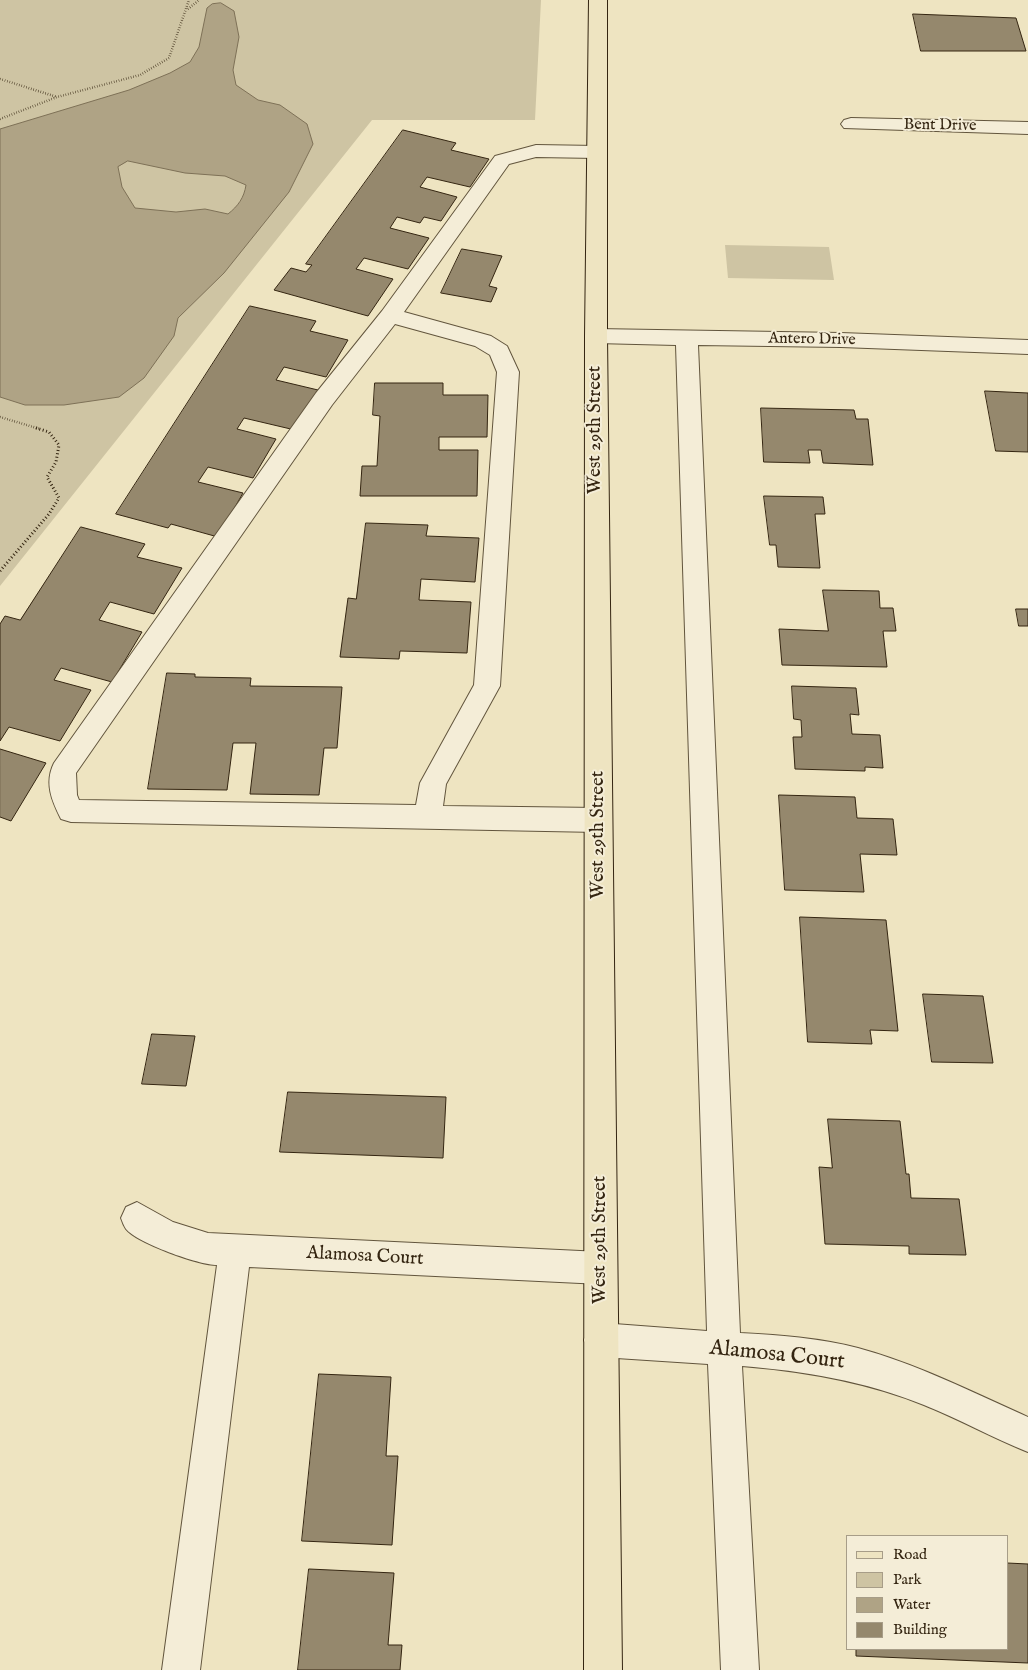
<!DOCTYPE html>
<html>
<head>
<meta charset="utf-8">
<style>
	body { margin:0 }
	#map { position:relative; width:1028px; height:1670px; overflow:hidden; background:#eee4c1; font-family:"IM FELL English",serif }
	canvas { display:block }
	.legend { position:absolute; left:846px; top:1535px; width:162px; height:115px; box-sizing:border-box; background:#f4edd7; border:1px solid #a79d88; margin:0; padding:6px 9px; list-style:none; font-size:15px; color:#342511 }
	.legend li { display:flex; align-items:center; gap:10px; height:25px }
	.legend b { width:25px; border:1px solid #a79d88 }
</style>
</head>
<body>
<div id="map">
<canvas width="1028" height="1670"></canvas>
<ul class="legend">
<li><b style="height:6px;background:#eee4c1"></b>Road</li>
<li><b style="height:14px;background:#cec4a3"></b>Park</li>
<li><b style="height:14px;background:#afa385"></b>Water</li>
<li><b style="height:14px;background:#95886d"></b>Building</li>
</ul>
</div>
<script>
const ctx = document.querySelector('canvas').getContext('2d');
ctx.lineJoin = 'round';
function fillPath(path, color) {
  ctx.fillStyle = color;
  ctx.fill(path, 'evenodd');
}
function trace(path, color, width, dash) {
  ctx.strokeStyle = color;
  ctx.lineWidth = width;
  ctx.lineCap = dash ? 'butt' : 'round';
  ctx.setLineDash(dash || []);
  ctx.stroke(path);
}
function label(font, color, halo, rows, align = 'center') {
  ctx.font = font + ' "IM FELL English",serif';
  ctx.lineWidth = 4;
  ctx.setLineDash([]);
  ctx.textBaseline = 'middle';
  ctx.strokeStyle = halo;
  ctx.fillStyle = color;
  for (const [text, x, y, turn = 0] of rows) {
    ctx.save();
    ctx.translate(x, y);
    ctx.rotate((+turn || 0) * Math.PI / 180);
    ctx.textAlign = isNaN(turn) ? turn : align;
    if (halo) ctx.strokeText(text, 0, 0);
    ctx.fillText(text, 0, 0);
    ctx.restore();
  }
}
const green = new Path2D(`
	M0,0H541L535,120H372L0,586Z
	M725,245L829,247L834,280L728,278Z`);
const water = new Path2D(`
	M221,3L234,11L239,37L233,70L236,85L258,100L280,105L307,124L313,144L289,192L224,273L178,318L174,336L144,378L119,397L64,405H25L0,397V129L129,90L170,73L190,62L199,47L207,8L212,4ZM128,161L185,173L225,176L246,185C244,198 238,206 228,214L205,209L176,212L135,208L122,187L118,167Z`);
const building = new Path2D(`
	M913,14L1016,18L1026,51H921Z
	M403,130L456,143L451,150L489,159L470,187L427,177L420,187L457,197L441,221L424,217L420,223L397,217L390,228L429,238L408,269L364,258L356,269L393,279L368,316L274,290L291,268L306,272L312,265L306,264Z
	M462,249L502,256L489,286L497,288L491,302L441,293Z
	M250,306L316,321L310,331L348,340L326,377L284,367L276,380L318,390L295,430L244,418L237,429L276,439L253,478L208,467L198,482L243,493L218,537L171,524L168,528L116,514Z
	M375,383H443V395H488L487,437H439V450H478L477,496H360L362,466H377L380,416L373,415Z
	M985,391L1028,393V452L996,451Z
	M761,408L854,410L856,419H868L873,465L823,463L821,450H808L810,463L764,462Z
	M764,496L823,497L825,514H815L820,568L778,567L776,545H770Z
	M366,523L428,525L426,536L479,538L475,582L421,579L419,600L471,602L467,653L400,651L399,659L340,657L348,598L356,599Z
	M81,527L145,544L137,557L182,568L154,614L110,602L99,620L142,632L112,682L61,668L54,680L91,690L60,741L9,727L0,741V624L5,616L20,620Z
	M823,590L879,591L880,608H893L896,631H883L887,667L782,665L779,629L828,631Z
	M1016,609H1028V626H1019Z
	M167,673L195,674V677L251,678L250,686L342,687L337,748H324L319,795L250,794L256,743H233L227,790L148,789Z
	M792,686L856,688L859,715L850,714L852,734L880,735L883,768L865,767V771L795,769L793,737H802L801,720L794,719Z
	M0,749L46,763L11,821L0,817Z
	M779,795L855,797L857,818L893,819L897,855L860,854L864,892L785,890Z
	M800,917L886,920L898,1031L870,1030L872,1044L808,1042Z
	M923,994L983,996L993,1063L932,1062Z
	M152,1034L195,1036L186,1086L142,1084Z
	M288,1092L446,1097L443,1158L280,1152Z
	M828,1119L900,1121L906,1174H909L911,1198L959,1199L966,1255L909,1254V1246L825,1244L819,1167L832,1168Z
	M319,1374L391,1377L386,1456H398L392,1545L302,1541Z
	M1007,1563L1028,1564V1663L856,1656V1649H1007Z
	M309,1569L394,1573L388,1645H402L400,1670H298Z`);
const pathFar1 = new Path2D(`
	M188,9L199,0
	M0,79L57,97
	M0,119L57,97L140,75L169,58L189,0
	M0,417L40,429`);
const path = new Path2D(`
	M0,571L49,514L59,498L47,477L56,462L59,445L49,432L36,428`);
const minor = new Path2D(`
	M851,118L1028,122V134L844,128L841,124L844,120Z
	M536,145L597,146L604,148L607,152L604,156L597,158L536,157L509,164L404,312L491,336L507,346L519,372L500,686L446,784L443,806L598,808L608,812L612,820L608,828L598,832L71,822L61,819C52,801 44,783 54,763L316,393L382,311L495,156ZM395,324L475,346L490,355L497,372L474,685L420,783L416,805L79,800L77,795L76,773L332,405Z
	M596,329L841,333L1028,340V354L841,347L698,345L740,1333C779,1335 820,1338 858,1348C917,1364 972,1392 1028,1417V1452C993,1438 959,1419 924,1405C865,1381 804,1371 742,1366L759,1670H721L708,1364L601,1357L589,1352L584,1340L589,1328L601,1323L707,1331L676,345L596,343L588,341L585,336L588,331Z
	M137,1202L173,1222L208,1233L601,1252L612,1257L617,1268L612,1279L601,1284L249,1267L200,1670H162L217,1265C199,1265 137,1243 126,1229C124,1226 122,1221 121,1218L126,1207Z`);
const major = new Path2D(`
	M589,0H607V336L622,1670H584L585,336Z`);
const farStreetnames = [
	["Bent Drive",940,126,1],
	["Antero Drive",812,340,1]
];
const streetNames = [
	["West 29th Street",596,430,-90],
	["West 29th Street",599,835,-90],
	["West 29th Street",601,1240,-90],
	["Alamosa Court",365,1257,3]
];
const nearStreetnames = [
	["Alamosa Court",777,1356,6]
];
fillPath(green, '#cec4a3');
fillPath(water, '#afa385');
trace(water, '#7e7157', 1);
fillPath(building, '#95886d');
trace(building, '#342511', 1);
trace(minor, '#62553d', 2);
trace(major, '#342511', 2);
trace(pathFar1, '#342511', 2.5, [0.5, 2]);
trace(path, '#342511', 3, [1, 2.5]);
fillPath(minor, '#f4edd7');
fillPath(major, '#eee4c1');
label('16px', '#342511', '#f4edd7', farStreetnames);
label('19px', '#342511', '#f4edd7', streetNames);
label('22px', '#342511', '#f4edd7', nearStreetnames);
</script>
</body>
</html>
